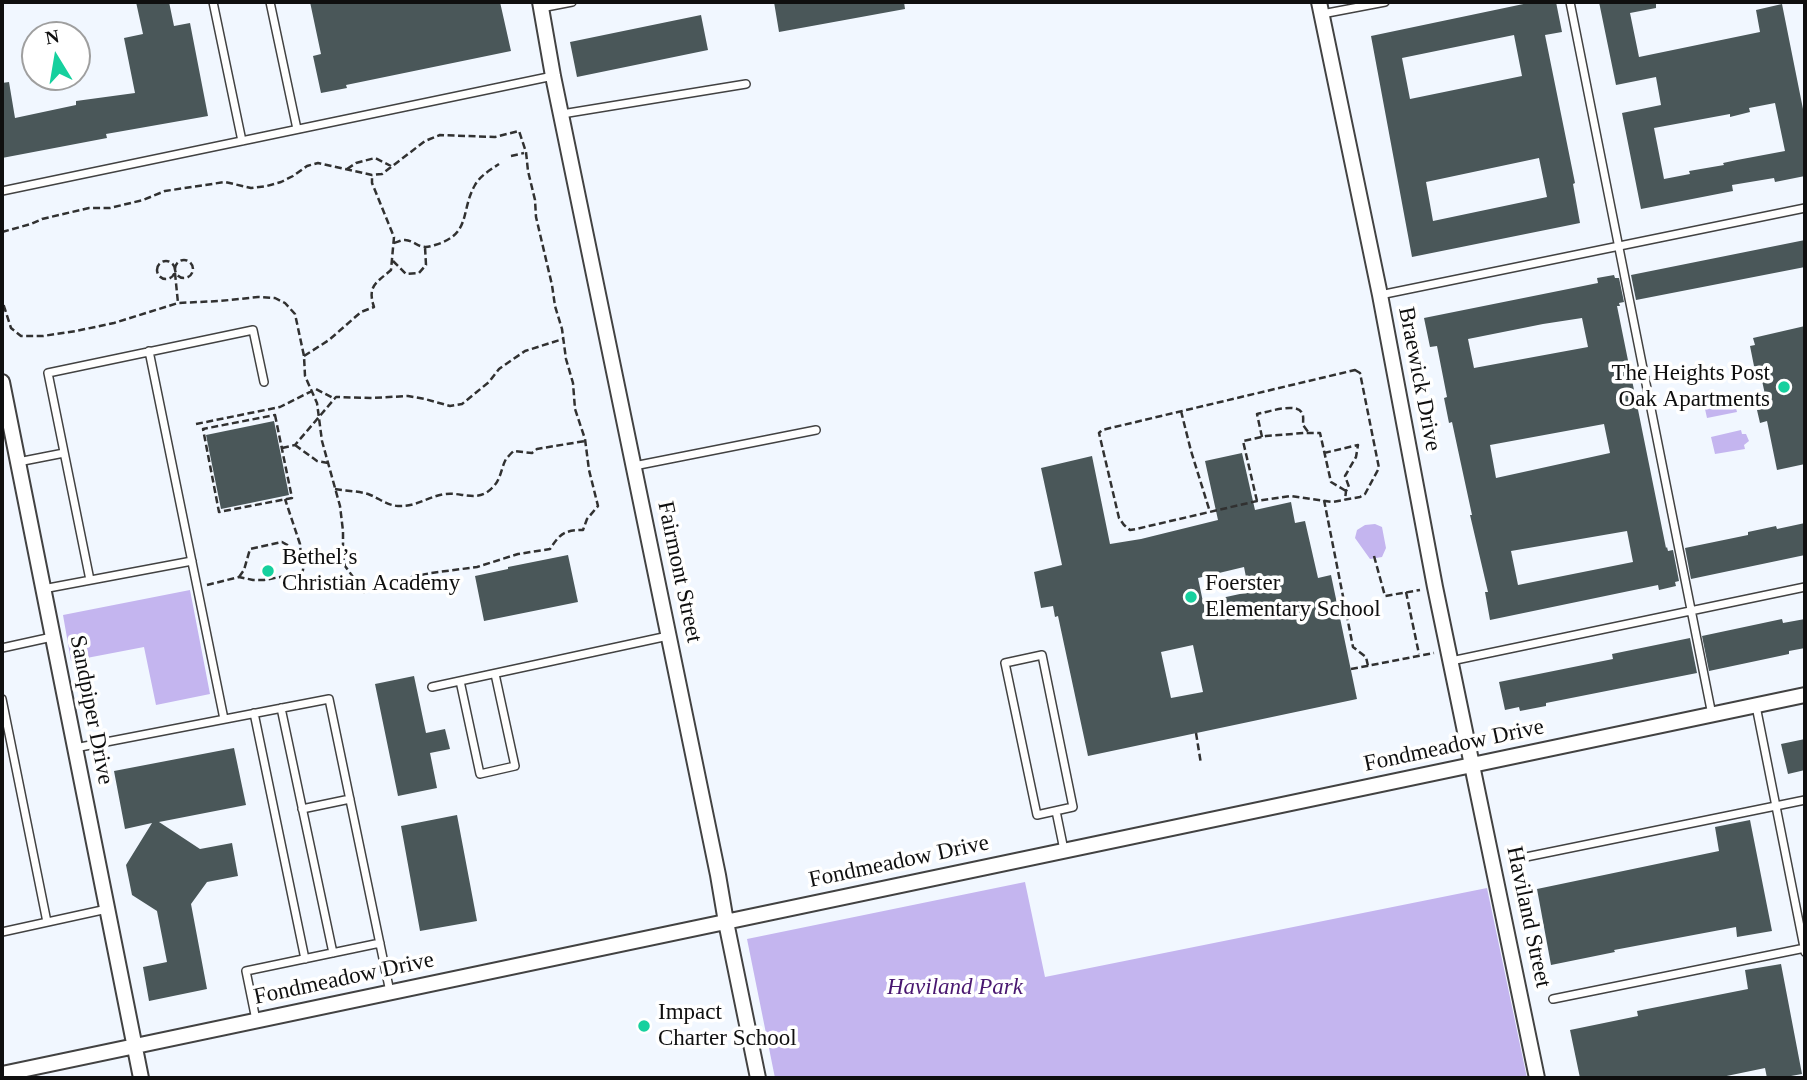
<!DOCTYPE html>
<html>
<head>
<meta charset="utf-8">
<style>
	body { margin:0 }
	#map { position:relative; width:1807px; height:1080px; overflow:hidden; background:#f1f7ff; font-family:Georgia,serif }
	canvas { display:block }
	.frame { position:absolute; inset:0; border:4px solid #0f0f0f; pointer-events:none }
	.north { position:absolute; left:21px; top:21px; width:70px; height:70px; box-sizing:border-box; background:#fff; border:2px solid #9f9f9f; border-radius:50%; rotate:349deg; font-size:19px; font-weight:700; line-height:28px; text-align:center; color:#0f0f0f }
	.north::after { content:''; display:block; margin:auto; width:24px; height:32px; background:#16d09e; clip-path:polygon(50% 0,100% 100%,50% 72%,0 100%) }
</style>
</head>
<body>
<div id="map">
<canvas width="1807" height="1080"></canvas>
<div class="frame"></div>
<div class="north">N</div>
</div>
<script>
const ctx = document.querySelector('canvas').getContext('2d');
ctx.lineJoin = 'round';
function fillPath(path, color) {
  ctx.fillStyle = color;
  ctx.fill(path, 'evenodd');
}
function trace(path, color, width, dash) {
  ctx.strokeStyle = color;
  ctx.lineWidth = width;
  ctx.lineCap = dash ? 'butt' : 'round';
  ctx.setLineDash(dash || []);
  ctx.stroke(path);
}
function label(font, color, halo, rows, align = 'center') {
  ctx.font = font + ' Georgia,serif';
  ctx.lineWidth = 7;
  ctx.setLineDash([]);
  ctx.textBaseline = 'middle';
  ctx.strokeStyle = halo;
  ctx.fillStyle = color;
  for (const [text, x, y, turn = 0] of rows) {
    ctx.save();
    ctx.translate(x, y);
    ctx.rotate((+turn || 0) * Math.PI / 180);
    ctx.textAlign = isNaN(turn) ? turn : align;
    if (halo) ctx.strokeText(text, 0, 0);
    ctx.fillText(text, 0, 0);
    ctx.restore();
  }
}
const green = new Path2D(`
	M1733,394L1734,397H1738L1741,400L1740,406L1736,408L1737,412L1707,418L1703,400Z
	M1741,430L1742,434H1746L1749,441L1744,445L1745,449L1715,454L1711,437Z
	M1375,524L1382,527L1386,548L1382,557L1370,559L1355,538L1357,530L1365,525Z
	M190,590L210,694L156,705L144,647L71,661L63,615Z
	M1025,882L1045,977L1487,888L1527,1078H775L747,939Z`);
const building = new Path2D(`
	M136,2H169L174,26L190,23L208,116L106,134L107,138L2,158V83L9,82L15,118L76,105V101L135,93L124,38L143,34Z
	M310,2H500L511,51L346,85L347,88L321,93L313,56L321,54Z
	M774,2H904L905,9L779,32Z
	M1533,2H1556L1562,32L1545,35L1575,183L1573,184L1580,223L1412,257L1371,36ZM1514,35L1522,76L1410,99L1402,58ZM1539,158L1547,197L1433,221L1426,182Z
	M1599,2H1656V8L1630,13L1639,57L1760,32L1756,10L1782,4L1805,119V176L1775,182L1774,178L1732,185L1733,191L1641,209L1622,113L1661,105L1656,77L1616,85ZM1775,103L1785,151L1737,160L1723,163L1724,165L1689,171L1690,174L1664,179L1654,128L1730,114V117L1750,112L1749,108Z
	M701,15L708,50L577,77L570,42Z
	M1805,240V267L1636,300L1631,275Z
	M1614,275L1615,278H1619L1624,302L1619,303L1620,306H1617L1666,548L1667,547L1668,551L1673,550L1679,581L1675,582L1676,586L1659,590L1658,585L1490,620L1485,592H1488L1470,515H1472L1461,464L1452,422L1449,423L1444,398L1447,397L1437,346L1430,347L1424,318L1598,283L1597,278ZM1582,318L1588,347L1474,368L1468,339L1543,324ZM1604,424L1610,453L1496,478L1490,445ZM1627,531L1633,562L1518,585L1511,551Z
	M1805,326V464L1777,470L1767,421L1760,423L1757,410L1768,408L1759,367L1754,366L1750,346L1755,345L1753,338Z
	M274,421L289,495L221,509L206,435Z
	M1242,453L1255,510L1291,502L1295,523L1305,521L1318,578L1331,575L1357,699L1088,756L1058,616L1055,617L1053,606L1041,608L1034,572L1062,565L1041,468L1092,456L1110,544L1141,539L1218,520L1205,461ZM1244,567L1249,592L1203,602L1198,578ZM1193,645L1203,692L1171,698L1161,652Z
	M1805,523V555L1691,579L1685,548L1748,535V532L1776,526L1777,529Z
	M568,555L578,602L484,621L475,576L508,569V567Z
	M1782,619L1783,623L1805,619V648L1789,651V654L1709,671L1702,636Z
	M1690,638L1697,673L1546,703V706L1520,711L1519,707L1505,710L1499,682L1613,659L1612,654Z
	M414,676L426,733L445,729L450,749L430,753L437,788L398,796L375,684Z
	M1805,739V770L1788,774L1781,744Z
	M234,748L246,805L159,822L200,849L232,843L238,876L207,882L191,904L207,989L149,1001L143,967L167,962L157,911L132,895L126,865L152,823L125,829L114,771Z
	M457,815L477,921L420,931L401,826Z
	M1750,820L1772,931L1737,937L1736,927L1614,950L1615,952L1551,965L1537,889L1719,851L1715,827Z
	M1781,964L1802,1074L1780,1078H1767L1765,1068L1717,1078H1580L1570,1030L1638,1016L1637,1011L1748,989L1745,970Z`);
const path = new Path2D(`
	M511,156L524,153
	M347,169L356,163L375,158L391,166
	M2,232L31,224L42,219L89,208H110L143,200L165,191L225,182L251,188L267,186L281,182L293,176L307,166L318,163L372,175L382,174L425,141L440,135L495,137L519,131L526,152L528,171L535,200L536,217L552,285L555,306L562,329L566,359L573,383L575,409L585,439L589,470L598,506L587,519L583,530C564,530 560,534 550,549L518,554L477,567L431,573L402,579L364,592L345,566L343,556V531L340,506L322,441L317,403L305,376L304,356L295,314L285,303L275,298L258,297L220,301L178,303L114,323L76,331L43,336H21L11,328L2,300V286
	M394,243C398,242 401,240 405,240C417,241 418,251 435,245C472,234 460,211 475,185C480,176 490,170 499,164
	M175 269a9 9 0 1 1 18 0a9 9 0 1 1-18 0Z
	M393,261L406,274L419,273L426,265L425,247
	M157 270a9 9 0 1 1 18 0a9 9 0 1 1-18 0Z
	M175,273L178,303
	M304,356L329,340L361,312L374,307C367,286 376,283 391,270L394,237L372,183V176
	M1355,370L1360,373L1379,468L1365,494L1360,497L1332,502L1290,496L1257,501L1136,529L1130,530L1124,525L1119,518L1099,433L1102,430Z
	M1181,411L1191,451L1210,512
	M275,415L292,498L219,512L203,429Z
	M196,424L280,407L316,389L335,399
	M1262,437L1257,414C1268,412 1297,402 1302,413C1304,416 1303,422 1303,425L1309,433
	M295,445L317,461L328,463
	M282,448L295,445L336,397L372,398L408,396L425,399L450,406L462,404L489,382L499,369L525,351L563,339
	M1324,453L1358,445L1356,457L1345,476L1349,487L1346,491L1345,500
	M335,489C346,491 358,491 368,494C379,498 386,505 398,506C417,507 428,496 446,494C462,492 478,503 492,488C501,480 501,468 506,459C507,458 513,451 514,451L532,453L537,449L585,441
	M1324,500L1353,647L1366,657L1368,666
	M1257,501L1243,441L1266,436L1304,433H1320L1331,482L1346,491
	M1374,556L1385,596L1420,590
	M239,577L244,570L250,549L282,542L300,552
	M207,585L239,577L253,580H264L302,573C306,564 300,554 300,544L285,499
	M1406,592L1419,654
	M1351,669L1434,653
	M1196,733L1201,764`);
const service = new Path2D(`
	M213,2L242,141
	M270,2L297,129
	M1570,2L1712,715
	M541,8L572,2
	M1322,14L1385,2
	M562,114L746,84
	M2,191L553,76
	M1380,295L1805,208
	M149,351L224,719
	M18,462L64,453
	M634,466L816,430
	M90,580L48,373L253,330L264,382
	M43,589L192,561
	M2,648L52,637
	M1042,655L1073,807L1037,815L1005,663Z
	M1451,661L1805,587
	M460,681L480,774L515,766L495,674
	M432,687L668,636
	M2,699L47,922
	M1756,706L1805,952
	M281,708L333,953
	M254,713L305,959
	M75,748L329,699L390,992
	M302,809L350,799
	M1056,811L1064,850
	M1526,857L1805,800
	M2,932L107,909
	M1553,999L1805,948
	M256,1020L246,971L380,943`);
const minor = new Path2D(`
	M540,2L553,76L718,875L726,922L758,1078
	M1319,2L1380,295L1435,587L1537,1078
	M2,382L141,1078
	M2,1074L1805,695`);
const markers = [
	[1784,387,7,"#16d09e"],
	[268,571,7,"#16d09e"],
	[1191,597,7,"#16d09e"],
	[644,1026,7,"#16d09e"]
];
const poiNames = [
	["The Heights Post",1770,374,"right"],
	["Oak Apartments",1770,400,"right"],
	["Bethel’s",282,558],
	["Christian Academy",282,584],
	["Foerster",1205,584],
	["Elementary School",1205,610],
	["Impact",658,1013],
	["Charter School",658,1039]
];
const streetNames = [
	["Braewick Drive",1419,379,79],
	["Fairmont Street",679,572,78],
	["Sandpiper Drive",91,710,79],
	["Fondmeadow Drive",1454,746,-12],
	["Fondmeadow Drive",899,862,-12],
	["Haviland Street",1528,917,78],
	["Fondmeadow Drive",344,979,-12]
];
const parkNames = [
	["Haviland Park",955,988]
];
fillPath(green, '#c4b5ef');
fillPath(building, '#4a5759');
trace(service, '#424242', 10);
trace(minor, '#424242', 18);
trace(path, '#313131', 2.5, [7, 3.5]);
trace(service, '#fff', 7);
trace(minor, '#fff', 14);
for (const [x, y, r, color] of markers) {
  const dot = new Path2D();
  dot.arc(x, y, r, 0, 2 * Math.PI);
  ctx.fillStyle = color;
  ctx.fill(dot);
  trace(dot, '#fff', 2.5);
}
label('23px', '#0f0f0f', '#fff', poiNames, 'left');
label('23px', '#0f0f0f', '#fff', streetNames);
label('italic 23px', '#491770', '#fff', parkNames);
</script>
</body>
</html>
